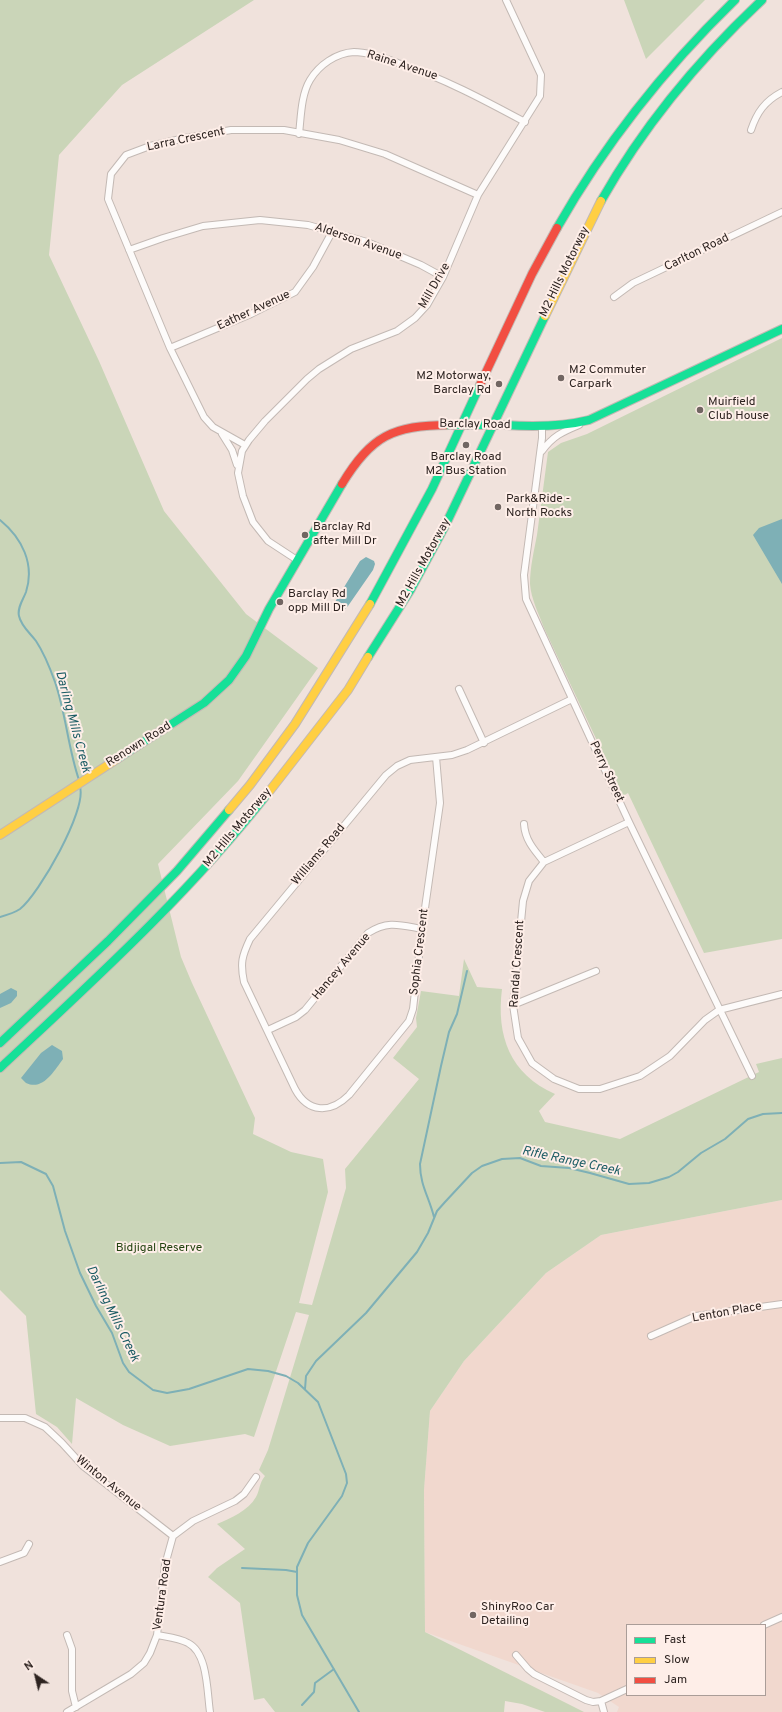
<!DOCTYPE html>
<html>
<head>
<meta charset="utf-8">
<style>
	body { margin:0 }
	#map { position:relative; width:782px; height:1712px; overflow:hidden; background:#f0e2dc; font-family:Overpass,sans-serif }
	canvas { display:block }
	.legend { position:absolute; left:626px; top:1624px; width:140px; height:72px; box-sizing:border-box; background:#feeee8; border:1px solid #aa9d98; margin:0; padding:5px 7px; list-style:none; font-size:12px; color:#2d2320 }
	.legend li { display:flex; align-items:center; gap:8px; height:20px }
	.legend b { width:20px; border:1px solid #aa9d98 }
	.north { position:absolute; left:16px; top:1656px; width:40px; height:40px; -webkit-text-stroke:3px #feeee8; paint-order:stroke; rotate:325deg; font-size:11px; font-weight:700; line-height:16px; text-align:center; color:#2d2320 }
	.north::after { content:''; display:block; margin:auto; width:14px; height:18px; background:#2d2320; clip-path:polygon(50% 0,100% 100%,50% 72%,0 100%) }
</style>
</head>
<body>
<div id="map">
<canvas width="782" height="1712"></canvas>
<ul class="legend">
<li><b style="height:5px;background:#16e098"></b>Fast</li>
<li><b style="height:5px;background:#ffcf43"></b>Slow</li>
<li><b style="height:5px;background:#f24e42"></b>Jam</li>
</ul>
<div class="north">N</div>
</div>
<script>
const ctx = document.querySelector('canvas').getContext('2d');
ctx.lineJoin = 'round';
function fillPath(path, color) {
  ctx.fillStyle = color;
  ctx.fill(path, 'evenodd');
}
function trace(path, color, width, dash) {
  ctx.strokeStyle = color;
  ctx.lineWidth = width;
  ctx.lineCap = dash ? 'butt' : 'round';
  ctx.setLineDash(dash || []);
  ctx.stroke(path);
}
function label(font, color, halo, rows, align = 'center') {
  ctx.font = font + ' Overpass,sans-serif';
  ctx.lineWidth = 4;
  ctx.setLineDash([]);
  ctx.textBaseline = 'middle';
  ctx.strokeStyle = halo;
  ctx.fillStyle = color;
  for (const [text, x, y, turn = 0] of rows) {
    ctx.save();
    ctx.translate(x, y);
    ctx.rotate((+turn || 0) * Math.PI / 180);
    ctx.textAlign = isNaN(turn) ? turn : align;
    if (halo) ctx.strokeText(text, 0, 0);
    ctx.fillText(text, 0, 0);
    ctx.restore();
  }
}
const built = new Path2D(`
	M782,1200V1712H617L619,1707L598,1693L425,1632L424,1490L430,1411L464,1361L546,1273L601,1235ZM627,1625H765V1695H627Z`);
const green = new Path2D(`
	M0,0H254L122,85L59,155L49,255L99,361L164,511L246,614L318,668L238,781L158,864L181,957L192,983L255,1118L253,1134L291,1152L323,1159L328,1192L299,1303L312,1305L346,1188L345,1169L419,1079L393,1058L417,1027L416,1018L421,991L459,996L464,959L477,987L502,989C496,1036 510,1074 555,1094L539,1111L545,1122L620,1139L759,1072L756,1064L782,1058V1200L601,1235L546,1273L464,1361L430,1411L424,1490L425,1632L584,1712H545L522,1704L505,1701L504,1712H275L264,1698L254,1700L240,1603L208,1577L217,1568L245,1549L217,1524C231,1518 248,1511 256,1497C260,1490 259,1483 265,1476L259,1470L268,1450L309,1315L296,1312L254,1437L245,1434L170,1446L123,1425L76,1398L72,1444L57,1427L36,1414L26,1316L0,1290Z
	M624,0H705L646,59Z
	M782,338V939L704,953L628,793L623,796L544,628C539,614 531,599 530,584C530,567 534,551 537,535L548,452L561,443L587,434Z`);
const water = new Path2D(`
	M782,519V584L753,535L759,528Z
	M366,557L374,561L375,564L373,570L348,606L344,610L338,611L335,607V602L360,561Z
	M11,988L17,991V996L11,1003L0,1008V994Z
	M52,1045L62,1051L63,1059C54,1071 43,1091 26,1083L21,1078L41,1053Z`);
const stream = new Path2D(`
	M0,520C22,538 35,564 26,592C23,600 17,608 19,616C21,626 30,633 36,641C44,653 50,668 55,682C66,714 68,748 79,780
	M0,917C7,915 14,913 20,909C39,894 87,810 80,787
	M0,1163L21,1162L46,1174L53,1186L65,1231L80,1273L96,1306L112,1333L123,1363L129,1372L153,1390L167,1393L189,1389L248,1369L268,1371L286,1376L298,1383L318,1402L346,1474L347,1483L342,1496L308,1543L297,1567V1595L302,1615L359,1712
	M434,1217C429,1197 420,1185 420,1164L441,1066L449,1032L457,1014L467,971
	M305,1389L306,1376L316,1361L366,1313L417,1252L428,1233L437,1211L445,1202L472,1173L482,1166L502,1159L520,1158L541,1166L569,1168L590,1173L629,1184L649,1183L669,1177L678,1172L701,1153L725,1139L748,1119L763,1114L782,1113
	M242,1568L286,1570L297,1572
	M302,1705L314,1692L315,1683L334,1669`);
const street = new Path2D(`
	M751,130C757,112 765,101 782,92
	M299,134C301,117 301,95 310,80C319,65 336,53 354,52C369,52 385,58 398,63C443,78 484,100 525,122
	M129,250L163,238L203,226L260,220L308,225L367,242L421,265L443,277
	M614,297L633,283L782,212
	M170,348L251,314L295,292L313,267L332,232
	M542,427V438L524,575L526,599L629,822L752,1076
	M222,434L232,450L237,465
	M245,445L213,427L204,417L170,348L108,199L111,174L126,155L150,146L185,138L231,130H284L339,140L385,154L478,195
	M542,451C553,436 562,432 579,425
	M297,560L268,541L253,522L243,496L238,473L242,451L249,440L265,421L307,379L319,369L351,349L397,331L415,318L427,305L443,277L478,195L540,96L541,75L506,0
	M459,689L484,743
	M436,757L440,803L422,929L413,1009L409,1021L349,1095C330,1114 308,1113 295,1089L244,982C240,963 242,956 250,939L386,775L397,766L410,760L452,755L467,750L572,699
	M629,822L544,862L529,881L523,901L513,1005L518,1038L532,1063L554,1079L579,1089H600L640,1076L670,1056L705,1020L719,1010L782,994
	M524,824C525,840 534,850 544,862
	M513,1005L596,971
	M268,1030L296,1017L305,1010L368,933C388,920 400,925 422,929
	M651,1336L696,1316L782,1304
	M0,1418H25L45,1427L62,1443L83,1466L173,1536
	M0,1562L24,1553L29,1544
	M764,1625L782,1617
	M67,1635L72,1649V1691L76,1707
	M157,1635C167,1637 179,1638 188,1643C208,1653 207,1692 210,1712
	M516,1655L528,1669L534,1674L586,1700L593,1702L601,1701
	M67,1712L131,1674L144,1663L150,1653L157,1635L165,1565L173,1536L193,1521L235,1501L244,1494L256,1477
	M604,1712L601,1701L627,1689`);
const fast = new Path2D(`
	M601,201C644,125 698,60 762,0
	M557,228C606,142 664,69 735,0
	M505,425C534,427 561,427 589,420L782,329
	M370,604L432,489L480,385
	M368,657L411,589L445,526L545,316
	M117,759L204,703L229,680L246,656L269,609L342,484
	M0,1043L108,941L177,871L229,810
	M0,1068C93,981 189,894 268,793`);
const slow = new Path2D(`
	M545,316L601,201
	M268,793L348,690L368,657
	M229,810L250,785L295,724L370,604
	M0,835L117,759`);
const jam = new Path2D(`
	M480,385L532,274L557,228
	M342,484C371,436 393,425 449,425`);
const fastBridge = new Path2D(`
	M449,425H505`);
const markers = [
	[561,378,4,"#716662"],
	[499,384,4,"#716662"],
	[700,410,4,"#716662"],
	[466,445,4,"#716662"],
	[498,507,4,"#716662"],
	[305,535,4,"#716662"],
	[280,602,4,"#716662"],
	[473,1615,4,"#716662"]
];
const streetNames = [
	["Raine Avenue",402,66,18],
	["Larra Crescent",186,140,-12],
	["Alderson Avenue",358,242,19],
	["Carlton Road",697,253,-26],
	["M2 Hills Motorway",565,272,-64],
	["Mill Drive",435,286,-60],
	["Eather Avenue",254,311,-25],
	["Barclay Road",475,425,1],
	["M2 Hills Motorway",424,563,-61],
	["Renown Road",139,745,-32],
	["Perry Street",606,772,65],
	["M2 Hills Motorway",238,828,-50],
	["Williams Road",319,855,-50],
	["Sophia Crescent",420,952,-83],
	["Randal Crescent",518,964,-86],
	["Hancey Avenue",342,967,-50],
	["Lenton Place",727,1313,-10],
	["Winton Avenue",108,1484,39],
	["Ventura Road",163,1595,-82]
];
const poiNames = [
	["M2 Commuter",569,371],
	["Carpark",569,385],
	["M2 Motorway,",491,377,"right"],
	["Barclay Rd",491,391,"right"],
	["Muirfield",708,403],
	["Club House",708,417],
	["Barclay Road",466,458,"center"],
	["M2 Bus Station",466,472,"center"],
	["Park&Ride -",506,500],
	["North Rocks",506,514],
	["Barclay Rd",313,528],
	["after Mill Dr",313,542],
	["Barclay Rd",288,595],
	["opp Mill Dr",288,609],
	["ShinyRoo Car",481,1608],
	["Detailing",481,1622]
];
const parkNames = [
	["Bidjigal Reserve",159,1249]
];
const waterNames = [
	["Darling Mills Creek",72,722,75],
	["Rifle Range Creek",571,1162,12],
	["Darling Mills Creek",112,1314,64]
];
fillPath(built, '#f1d8ce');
fillPath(green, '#cad5b8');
fillPath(water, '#7eb0b6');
trace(stream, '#7eb0b6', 2);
trace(street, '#c3b9b4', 8);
trace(fast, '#c3b9b4', 10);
trace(slow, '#c3b9b4', 10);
trace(jam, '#c3b9b4', 10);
trace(street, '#fdfbfa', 6);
trace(fast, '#16e098', 8);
trace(slow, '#ffcf43', 8);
trace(jam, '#f24e42', 8);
trace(fastBridge, '#c3b9b4', 10, []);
trace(fastBridge, '#16e098', 8);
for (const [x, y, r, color] of markers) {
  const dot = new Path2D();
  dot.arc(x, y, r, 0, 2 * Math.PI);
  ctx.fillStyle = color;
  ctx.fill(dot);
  trace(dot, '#feeee8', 1.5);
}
label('12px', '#2d2320', '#feeee8', streetNames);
label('12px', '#2d2320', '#feeee8', poiNames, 'left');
label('12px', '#234310', '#feeee8', parkNames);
label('italic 13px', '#1b5c64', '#feeee8', waterNames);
</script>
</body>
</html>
